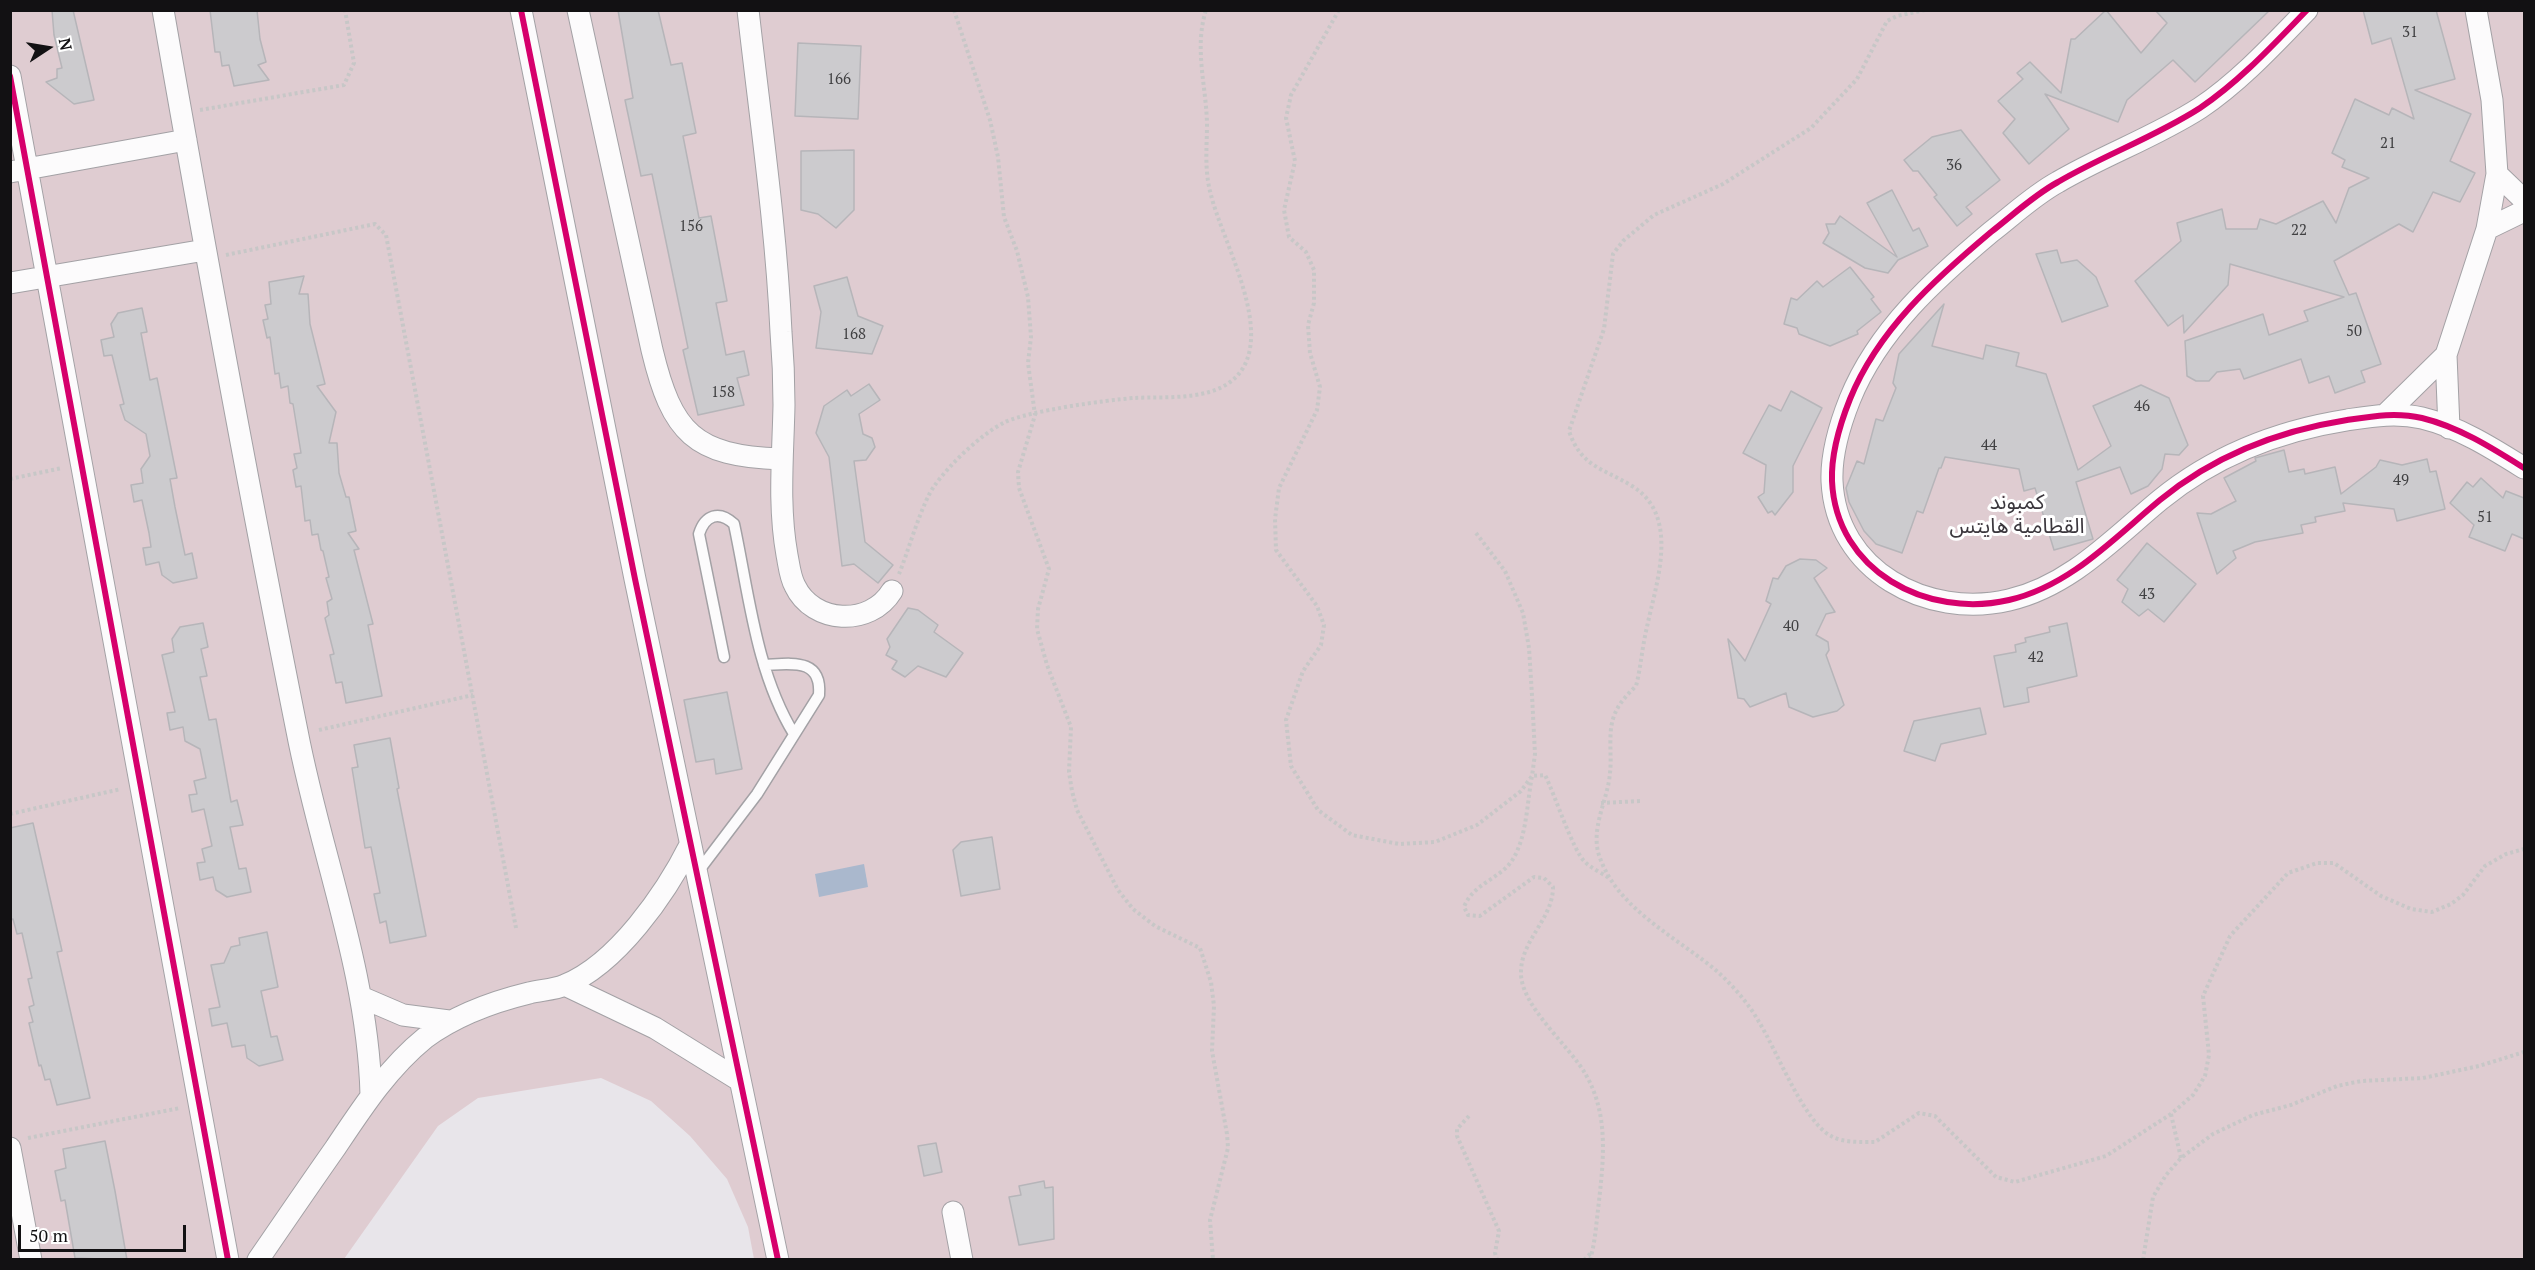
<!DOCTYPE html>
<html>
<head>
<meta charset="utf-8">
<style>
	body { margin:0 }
	#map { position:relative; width:2535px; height:1270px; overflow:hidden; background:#e8e5ea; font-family:"PT Serif",serif }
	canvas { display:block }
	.frame { position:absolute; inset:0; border:12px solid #121113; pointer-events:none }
	.north { position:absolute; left:18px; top:18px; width:60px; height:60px; -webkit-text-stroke:4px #fff; paint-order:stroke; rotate:78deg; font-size:16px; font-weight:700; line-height:24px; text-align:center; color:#121113 }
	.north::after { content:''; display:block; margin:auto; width:21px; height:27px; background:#121113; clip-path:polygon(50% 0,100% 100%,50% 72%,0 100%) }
	.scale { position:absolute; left:18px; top:1225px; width:168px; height:27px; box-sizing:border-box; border:3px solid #121113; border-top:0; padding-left:8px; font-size:18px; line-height:21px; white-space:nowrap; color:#121113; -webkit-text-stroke:4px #fff; paint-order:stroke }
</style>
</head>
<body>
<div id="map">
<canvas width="2535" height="1270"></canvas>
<div class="frame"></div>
<div class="north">N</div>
<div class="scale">50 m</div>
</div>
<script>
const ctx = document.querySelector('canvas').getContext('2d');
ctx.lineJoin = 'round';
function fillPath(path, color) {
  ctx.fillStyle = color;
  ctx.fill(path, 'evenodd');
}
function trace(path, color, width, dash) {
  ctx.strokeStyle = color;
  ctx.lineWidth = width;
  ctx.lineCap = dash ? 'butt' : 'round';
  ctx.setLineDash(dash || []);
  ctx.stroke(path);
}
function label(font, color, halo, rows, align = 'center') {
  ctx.font = font + ' "PT Serif","Noto Sans Arabic",serif';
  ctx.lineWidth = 6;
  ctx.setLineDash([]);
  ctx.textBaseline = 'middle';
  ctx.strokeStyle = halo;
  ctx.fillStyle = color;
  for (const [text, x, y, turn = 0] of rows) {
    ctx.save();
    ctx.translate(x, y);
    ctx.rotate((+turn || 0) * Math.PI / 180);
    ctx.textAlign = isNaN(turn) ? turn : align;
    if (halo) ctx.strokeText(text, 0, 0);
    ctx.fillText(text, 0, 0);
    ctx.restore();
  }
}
const green = new Path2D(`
	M11,11H2524V1259H754L748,1227L727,1179L690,1136L651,1101L601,1078L478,1098L438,1126L344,1259H11Z`);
const water = new Path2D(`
	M864,864L868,887L819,897L815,874Z`);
const building = new Path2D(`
	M52,10H73L94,100L74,104L46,82L57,78V69L62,68L54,35Z
	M210,10H257L260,39L266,62L258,65L269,80L234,86L229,65L222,66L220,52H215Z
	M618,10H658L671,65L682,63L696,133L683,136L699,218L711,216L727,301L716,303L726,355L744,351L749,375L737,378L744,405L698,415L683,350L688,348L652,174L641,176L625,100L633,98Z
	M2106,10L2141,53L2167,23L2155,10H2270L2195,82L2173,60L2127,100L2118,122L2045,94L2069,129L2029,164L2003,133L2015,119L1998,101L2023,79L2017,73L2030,62L2061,93L2071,39H2075Z
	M2363,10H2436L2455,79L2415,90L2471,114L2450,161L2475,173L2460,202L2433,192L2413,232L2399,224L2334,261L2349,295L2356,293L2381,364L2361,371L2365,382L2335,393L2329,376L2309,383L2301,359L2244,379L2240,369L2217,372L2209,381H2196L2187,376L2185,341L2263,314L2269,335L2308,321L2304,311L2344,297L2230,264L2228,285L2184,333L2183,315L2168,326L2135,281L2181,241L2177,223L2222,209L2226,229H2257L2260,219L2276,224L2323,201L2336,223L2349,188L2369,178L2342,167L2345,160L2332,153L2355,99L2389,115L2392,108L2414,119L2391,38L2372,44Z
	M798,43L861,46L858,119L795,116Z
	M1961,130L2000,180L1966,207L1972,214L1957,226L1934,197L1937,195L1918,171H1913L1904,160L1932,137Z
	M854,150V210L836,228L818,214L801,210V151Z
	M1892,190L1913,231L1919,228L1928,246L1898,260L1888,273L1865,268L1823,243L1829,233L1826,224H1835L1840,216L1897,257L1867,203Z
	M2057,250L2061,263L2077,260L2096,277L2108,306L2062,322L2036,254Z
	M1850,267L1874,297L1871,299L1881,312L1857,331L1858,334L1830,346L1799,334L1797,328L1784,324L1791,298L1797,300L1817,281L1823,287Z
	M304,276L299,294H308L310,324L325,384L317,386L336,412L329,443H337L339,473L346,497H349L356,531L348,533L359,549L354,550L373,624L368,625L382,696L346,703L342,682L336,683L330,655L334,654L325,618L329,615L327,602L332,599L326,578L329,577L323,551L321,550L318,534L312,535L310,520L305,521L301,486L296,487L293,470L297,468L294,454L301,453L293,404L290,403L288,386L281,388L279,373L275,374L270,337L267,338L263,320L268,319L265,305L271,304L269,282Z
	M847,277L858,316L883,326L872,354L816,348L821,312L814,286Z
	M1944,304L1932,346L1983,359L1986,345L2019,353L2016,366L2046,374L2078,470L2111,446L2093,406L2141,385L2169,398L2188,445L2179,455L2165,454L2162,469L2148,486L2131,494L2120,467L2076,482L2093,539L2054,550L2035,488L2024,491L2019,469L1945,457L1941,468H1939L1923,513L1917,511L1902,553L1876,544L1864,531L1849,502L1846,488L1857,461L1864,464L1876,419L1883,421L1896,388L1893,383L1899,354Z
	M142,308L147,332L141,333L150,380L157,378L177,478L170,479L175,507L185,555L192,553L197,578L173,583L162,575L159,562L146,565L143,548L151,547L149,533L142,500L134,502L131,485L143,483L141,469L150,456L146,434L125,420L120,405L124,404L112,355L104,356L101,340L114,337L111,324L118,313Z
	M869,384L880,400L859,414L863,434L872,438L875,447L866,460L854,461L865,542L893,565L878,583L854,564L842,566L829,457L816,433L824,406L847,390L851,396Z
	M1791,391L1822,408L1793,466V492L1775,515L1772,511L1768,513L1758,497L1764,493L1766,465L1743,453L1769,405L1781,411Z
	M2284,450L2289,472L2304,469L2305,474L2335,467L2341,494L2376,467L2380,460L2402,465L2427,459L2430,472L2436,471L2445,509L2397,521L2394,509L2343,503L2345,511L2315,517L2316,522L2301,525L2303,533L2255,542L2233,551L2236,558L2217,574L2197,513L2211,514L2236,501L2224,478L2256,461L2255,458Z
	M2481,478L2503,498L2506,491L2524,498V539L2512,534L2505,551L2469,537L2474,525L2450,503L2467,482L2473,487Z
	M2147,543L2196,584L2164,622L2148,609L2139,616L2122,602L2128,589L2117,580Z
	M1800,559L1816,560L1827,568L1814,578L1835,612L1826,614L1816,635L1828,642L1829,650L1826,655L1844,705L1837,711L1813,717L1789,707L1786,693L1750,707L1744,699L1738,698L1728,639L1745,661L1771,604L1766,601L1773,578L1778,579L1786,566Z
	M908,608L918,610L938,625L934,632L963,653L946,677L918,666L905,677L892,669L897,661L886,655L890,647L887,639Z
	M203,623L208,647L201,649L207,676L200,677L209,720L216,719L231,802L237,800L243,825L230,827L239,869L246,868L251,892L227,897L216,890L213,877L200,880L197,863L205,862L202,849L212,846L204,809L192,812L189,795L197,794L194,781L206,778L200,749L185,741L183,727L170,730L167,713L175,712L162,655L174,652L172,639L180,627Z
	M2067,623L2077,676L2027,688L2029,702L2004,707L1994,656L2016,652L2015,645L2026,642L2025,638L2050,632L2049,627Z
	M727,692L742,769L716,774L714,759L696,762L684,700Z
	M1980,708L1986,734L1941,744L1935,761L1904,751L1914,721Z
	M390,738L399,788L397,789L426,936L390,943L386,921L380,923L374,894L380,893L371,847L365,848L352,768L358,767L354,745Z
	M33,823L62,951L57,952L90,1098L57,1105L50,1079L45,1080L41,1065L39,1066L29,1023L33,1022L29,1007L34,1005L28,979L32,978L22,933L17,934L13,919L10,920V828Z
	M992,837L1000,889L961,896L953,850L961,842Z
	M267,932L278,987L261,991L271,1037L277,1036L283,1060L259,1066L247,1058L245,1045L232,1047L227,1023L212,1026L209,1009L220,1007L211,965L224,963L231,947L240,945L239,938Z
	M105,1141L115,1191L127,1260L75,1258L65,1200L61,1201L55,1171L66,1168L63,1149Z
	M936,1143L942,1172L924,1176L918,1146Z
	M1044,1181L1045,1188L1053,1187L1054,1239L1019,1245L1009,1197L1021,1195L1019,1186Z`);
const path = new Path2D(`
	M954,10L990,120L998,157L1004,217L1017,251L1028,297L1031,337L1028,363L1035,415L1018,472L1019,488L1049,569L1038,609L1037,629L1047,665L1071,727L1069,772L1072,791L1077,810L1118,890L1133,909L1155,926L1200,948L1211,982L1214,1006L1212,1051L1227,1134L1228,1148L1210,1220L1213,1260
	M1339,10L1291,95L1286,118L1295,161L1284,210L1289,237L1306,252L1314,270V303L1308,325L1310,353L1320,387L1317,410L1279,488L1275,519L1276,550L1317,606L1324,625L1321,645L1303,671L1286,720L1291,766L1318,810L1352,835L1399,844L1435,842L1477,825L1521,791L1532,776L1535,754L1532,695L1529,648L1523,613L1505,571L1476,533
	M1925,10L1897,16L1887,21L1857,79L1811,128L1723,184L1654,215L1623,241L1613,254L1604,329L1569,431C1581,467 1603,468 1632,486C1681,516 1656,583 1647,627C1642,647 1641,667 1636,686C1626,696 1617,705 1613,719C1608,735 1612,757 1610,773C1608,800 1589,830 1600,858C1619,911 1679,938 1719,973C1734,987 1749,1004 1759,1022C1777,1051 1804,1122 1831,1136C1843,1143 1862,1142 1875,1142L1919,1113L1935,1116L1996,1177L2015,1182L2106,1156L2171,1114L2193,1095L2205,1076L2209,1055L2203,996L2230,936L2288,873L2317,863H2334L2381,896L2411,909L2432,912L2451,904L2463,895L2485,866L2506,854L2524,849
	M200,110L344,85L354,63L345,10
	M226,255L375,224L386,235L516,928
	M10,479L62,468
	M899,574C908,552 922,502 935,485C951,463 980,435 1005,422C1029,411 1106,400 1134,398C1167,396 1222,403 1243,368C1270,323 1222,240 1211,195C1204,170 1207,148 1207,123C1206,85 1194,48 1206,10
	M319,730L473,695
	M1601,803L1641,801
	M10,814L121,789
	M2171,1114L2181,1158
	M1469,1116L1457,1129V1136L1499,1231L1495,1253L1497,1260
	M28,1138L180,1108
	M1584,1260L1592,1252
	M1590,1260C1595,1243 1596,1226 1598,1210C1603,1164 1610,1117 1586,1075C1570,1046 1520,1006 1521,972C1521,940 1553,919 1553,887L1544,878L1534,877L1480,916L1468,915L1464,907C1473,883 1501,879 1513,859C1527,836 1527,802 1532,776L1545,775C1555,795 1573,851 1585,862C1592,869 1602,873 1609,878
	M2143,1260L2153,1197L2166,1175L2181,1158L2213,1134L2253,1115L2291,1105L2337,1086L2361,1081L2423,1078L2479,1066L2524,1052`);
const lane = new Path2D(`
	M724,657L699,534C705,515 719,510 734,524C749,594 756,672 794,734
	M697,873L757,794L819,695C822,657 790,664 764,665`);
const street = new Path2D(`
	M163,10C205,251 249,491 297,731C320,852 368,971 371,1095
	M521,10L635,579L778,1260
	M578,10L652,350C672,433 694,456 781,459
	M748,10C760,117 776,225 781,332C783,356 784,381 784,405C783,456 778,505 787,555C789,565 790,577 795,586C813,624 870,627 892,591
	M2307,10C2273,45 2240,81 2200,108C2155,137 2104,155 2058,182C2034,195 2013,215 1991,232C1935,279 1878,330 1850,399C1840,424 1831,454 1832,481C1836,571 1927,619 2009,600C2070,586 2114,538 2160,500C2215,455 2277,431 2347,420C2373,416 2396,412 2422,418C2459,427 2492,448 2524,468
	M10,76L228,1260
	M10,172L186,140
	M2497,174L2524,200
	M2487,229L2524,211
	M10,283L205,250
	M2386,414L2446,355
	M2449,428L2446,355L2487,229L2497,174L2492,100L2476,10
	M565,985L655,1028L739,1080
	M361,997L403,1015L449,1021
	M10,1148L31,1260
	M953,1212L962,1260
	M258,1260C284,1222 310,1184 336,1147C362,1108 388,1068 425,1038C456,1015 492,1002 529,993C540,990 554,990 565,985C617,964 666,893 690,845`);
const cycleway = new Path2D(`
	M521,10L635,579L778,1260
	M2307,10C2273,45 2240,81 2200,108C2155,137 2104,155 2058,182C2034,195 2013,215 1991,232C1935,279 1878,330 1850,399C1840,424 1831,454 1832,481C1836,571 1927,619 2009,600C2070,586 2114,538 2160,500C2215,455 2277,431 2347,420C2373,416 2396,412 2422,418C2459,427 2492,448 2524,468
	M10,76L228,1260`);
const numberNames = [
	["31",2410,33],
	["166",839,80],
	["21",2388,144],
	["36",1954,166],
	["156",691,227],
	["22",2299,231],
	["50",2354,332],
	["168",854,335],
	["158",723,393],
	["46",2142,407],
	["44",1989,446],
	["49",2401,481],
	["51",2485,518],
	["43",2147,595],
	["40",1791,627],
	["42",2036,658]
];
const quarterNames = [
	["كمبوند",2017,503],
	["القطامية هايتس",2017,527]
];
fillPath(green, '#dfccd1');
fillPath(water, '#aab8cd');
fillPath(building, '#cccbce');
trace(building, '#b6b5b9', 1.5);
trace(lane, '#a3a1a5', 13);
trace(street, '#a3a1a5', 23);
trace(path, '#c7c7c7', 4, [3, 3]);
trace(lane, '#fcfbfc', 10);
trace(street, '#fcfbfc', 21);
trace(cycleway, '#d6006c', 6);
label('15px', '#404042', null, numberNames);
label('21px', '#3b373d', '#fff', quarterNames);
</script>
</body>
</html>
